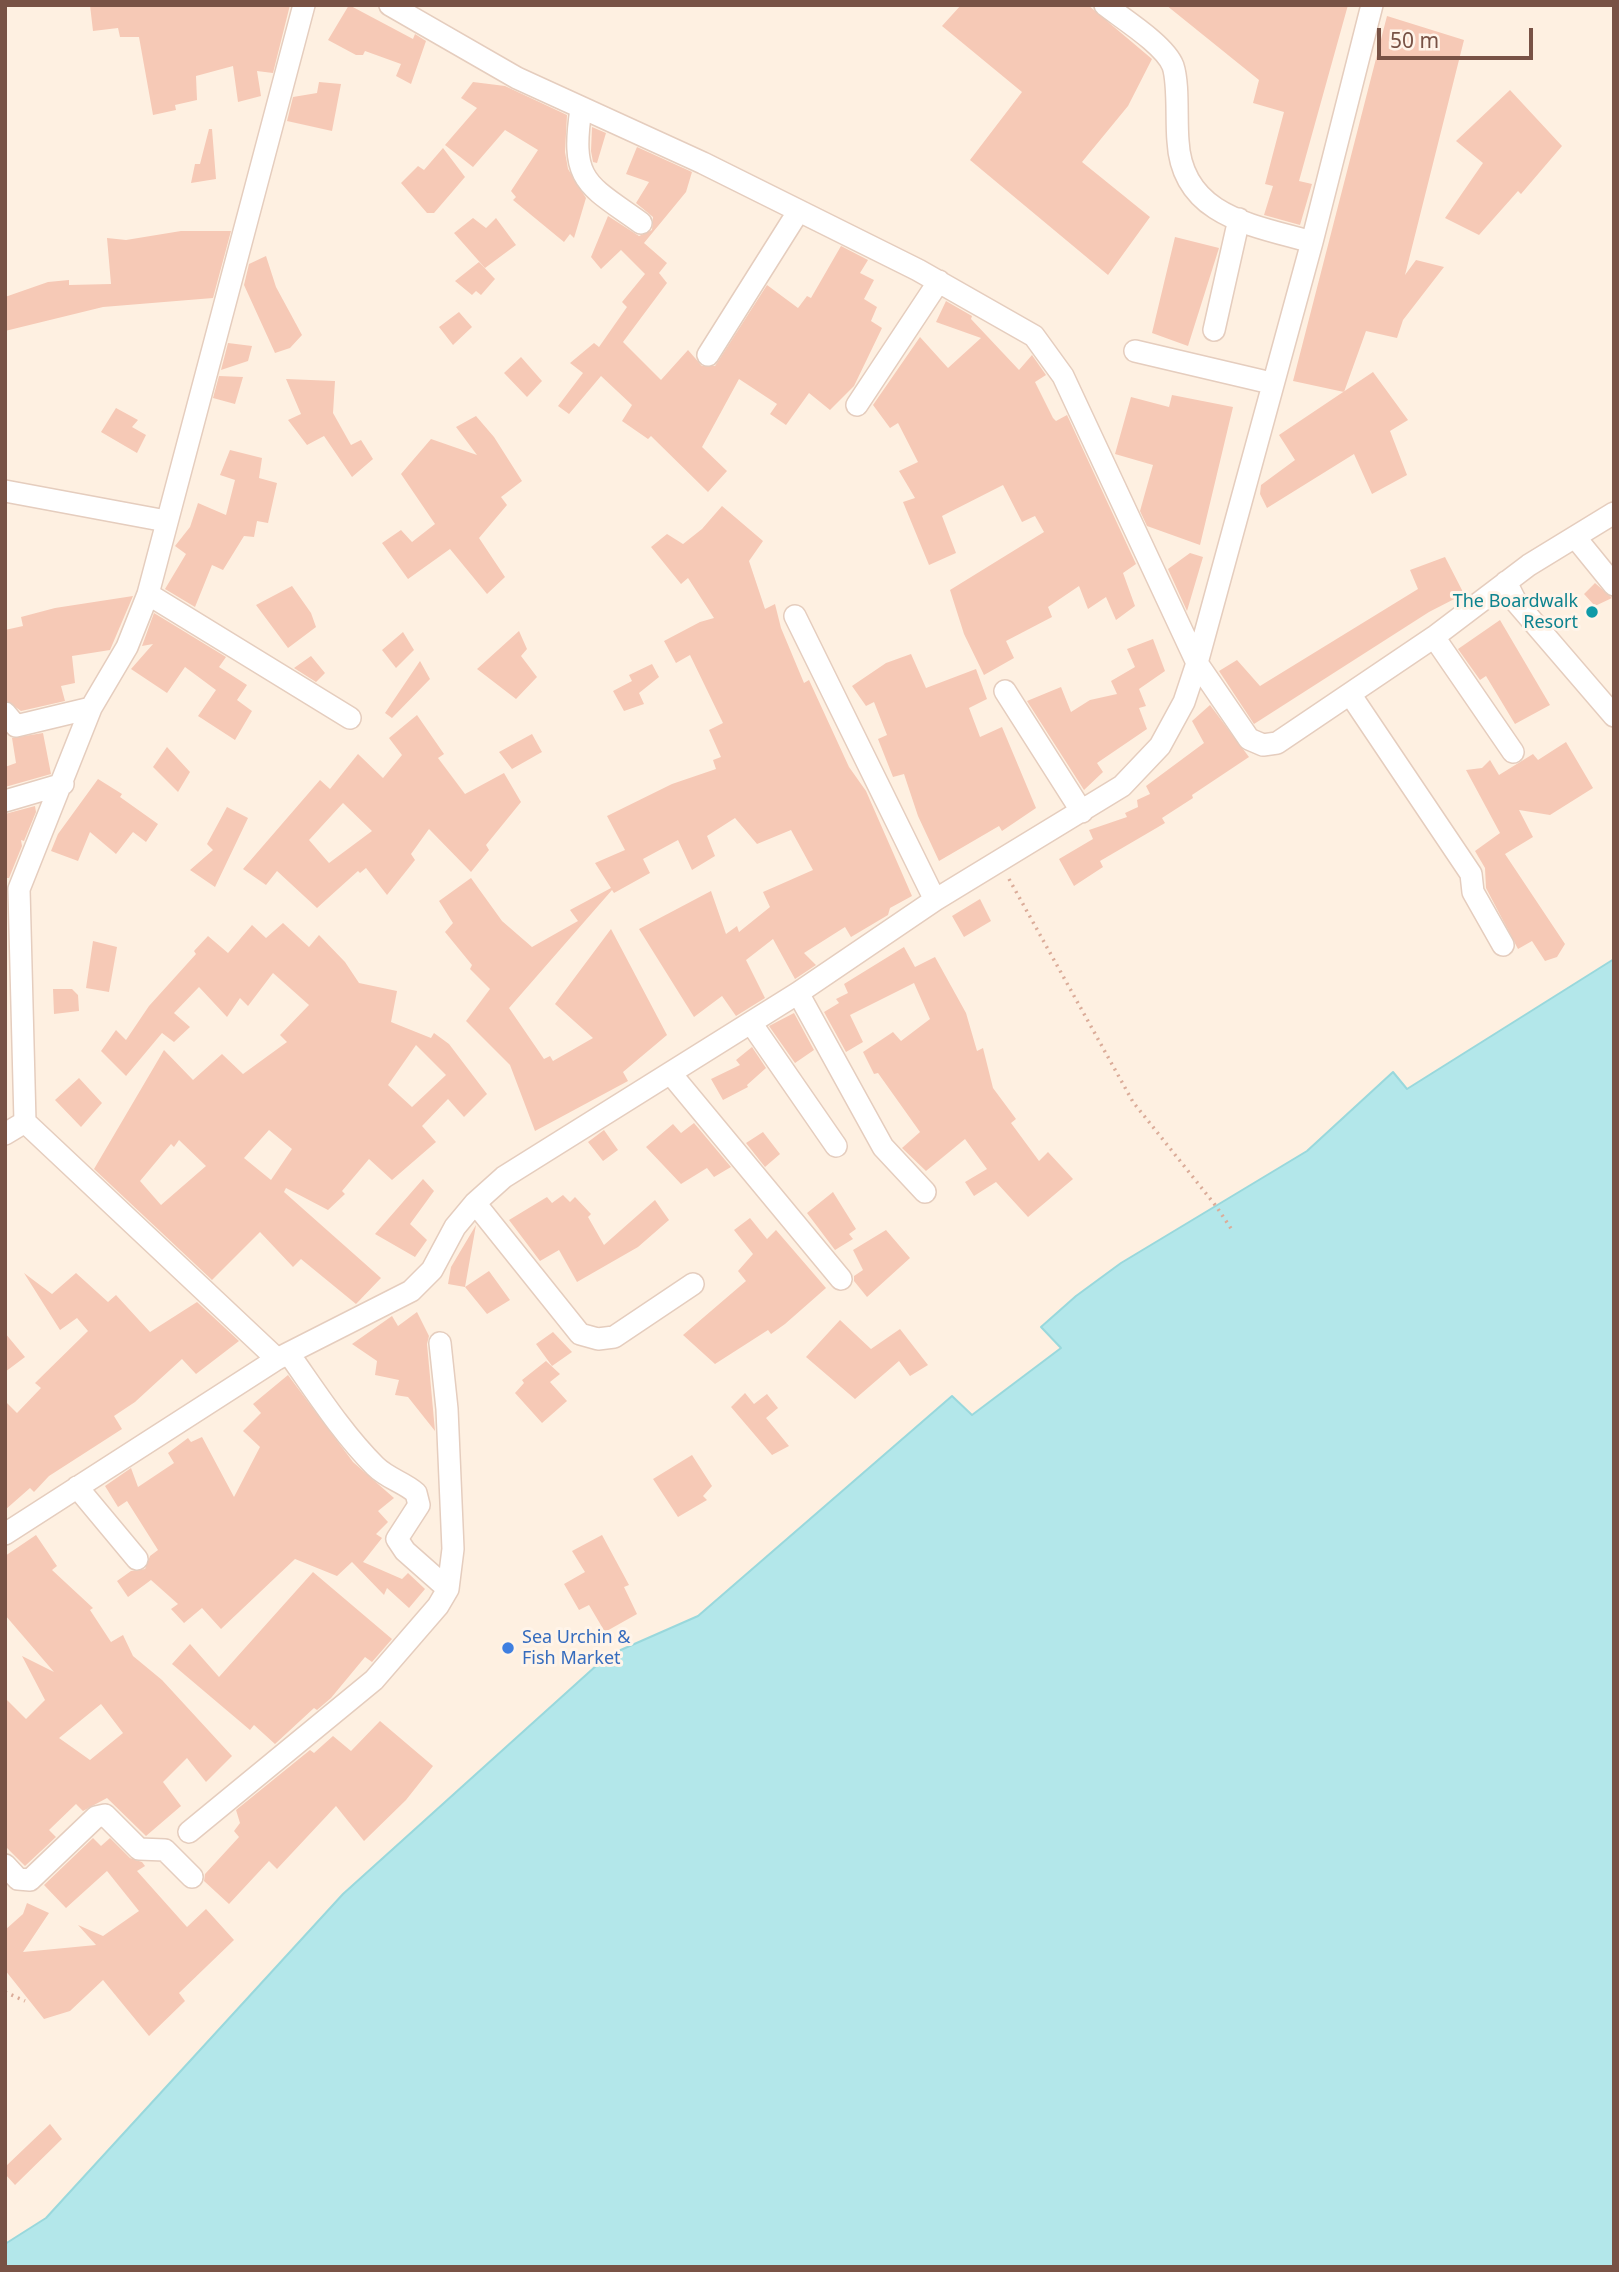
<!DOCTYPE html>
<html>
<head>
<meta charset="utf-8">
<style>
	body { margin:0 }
	#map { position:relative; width:1619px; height:2272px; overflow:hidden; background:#fef0e1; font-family:"Noto Sans",sans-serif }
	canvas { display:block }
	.frame { position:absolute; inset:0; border:7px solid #785245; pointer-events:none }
	.scale { position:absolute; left:1377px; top:28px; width:156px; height:32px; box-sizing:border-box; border:4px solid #785245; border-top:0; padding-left:9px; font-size:21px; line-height:24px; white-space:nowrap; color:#785245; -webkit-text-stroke:5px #fff4e9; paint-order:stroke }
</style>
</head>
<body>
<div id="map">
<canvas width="1619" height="2272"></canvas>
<div class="frame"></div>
<div class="scale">50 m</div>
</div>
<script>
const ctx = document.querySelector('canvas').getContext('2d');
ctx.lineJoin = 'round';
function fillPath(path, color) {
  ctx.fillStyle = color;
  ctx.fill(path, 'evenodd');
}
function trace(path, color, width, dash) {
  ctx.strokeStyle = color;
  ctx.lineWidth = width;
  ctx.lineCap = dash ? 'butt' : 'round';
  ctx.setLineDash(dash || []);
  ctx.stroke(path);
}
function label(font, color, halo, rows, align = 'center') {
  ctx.font = font + ' "Noto Sans",sans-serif';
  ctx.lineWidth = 6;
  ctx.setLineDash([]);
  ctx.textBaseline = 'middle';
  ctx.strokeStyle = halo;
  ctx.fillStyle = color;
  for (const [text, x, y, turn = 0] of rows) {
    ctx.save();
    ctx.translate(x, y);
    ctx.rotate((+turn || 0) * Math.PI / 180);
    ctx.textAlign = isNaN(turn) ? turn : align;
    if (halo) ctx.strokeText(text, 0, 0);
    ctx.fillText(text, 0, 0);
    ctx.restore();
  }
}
const water = new Path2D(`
	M1614,959V2267H5V2244L46,2218L343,1894L607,1656L698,1616L952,1396L972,1415L1061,1348L1041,1327L1076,1296L1121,1263L1307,1151L1393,1072L1407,1089Z`);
const building = new Path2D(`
	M90,5H290L273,73L257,71L261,96L238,102L233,66L196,76L197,100L175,105L176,110L153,115L139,37H120L118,28L93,31Z
	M349,5L413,39L415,34L426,41L411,84L396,76L401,64L365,51L363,55H356L328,40Z
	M961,5H1088L1152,59L1128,106L1082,162L1150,217L1108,275L970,160L1022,92L942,26Z
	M1166,5H1348L1299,181L1312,184L1300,225L1264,215L1273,186L1265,184L1284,112L1253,103L1259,80Z
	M1387,16L1464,40L1405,275L1416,260L1444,267L1403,320L1397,338L1366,331L1344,392L1293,381Z
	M319,82L341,84L332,131L287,121L293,97L317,93Z
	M473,82L505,86L567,115L565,152L568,169L586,198L574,238L570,234L564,242L513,200L516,197L511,191L538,150L505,130L473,167L445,145L477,108L461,98Z
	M1510,90L1562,146L1521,194L1518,191L1479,235L1445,218L1483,163L1456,141Z
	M592,127L606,133L597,163L593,162L591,151Z
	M209,129H212L216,179L191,183L195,164H200Z
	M637,147L692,172L686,192L644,243L667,263L659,273L667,283L623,342L661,380L688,350L702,366H715L767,285L798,308L807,296L811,298L841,246L868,260L860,273L874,280L864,299L877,307L871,321L882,328L854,386L830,410L809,393L786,425L770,414L777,404L739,379L702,447L727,471L708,492L651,436L648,439L622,421L632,405L601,376L569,414L558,406L583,373L570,363L594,343L599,347L627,307L622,302L645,274L621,250L601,269L591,257L608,216L639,236L652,230L653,217L636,203L649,182L626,174Z
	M443,148L465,177L434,213H427L401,183L418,166L424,170Z
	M473,218L486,228L496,218L516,245L485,268L454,233Z
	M181,231H231L213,298L103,307L5,331V297L48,282L69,280V285L111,284L107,238L126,240Z
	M1175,237L1219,248L1188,346L1152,333Z
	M266,256L276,287L302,335L290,348L275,353L244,285L249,264Z
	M479,262L495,279L481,295L476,291L472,295L455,281Z
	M946,301L972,316L971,319L1019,370L1032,355L1046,375L1035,382L1053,418L1056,421L1067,415L1136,564L1123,573L1135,606L1116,620L1106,597L1088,609L1079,586L1048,607L1052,617L1006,641L1014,658L984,675L964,634L950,590L1044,532L1035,516L1022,522L1003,485L942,516L956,553L929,565L903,502L915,498L899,471L918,462L898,423L890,428L873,405L920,337L948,368L981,338L936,322Z
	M459,312L472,327L453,345L439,327Z
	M228,343L252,346L248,361L221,370Z
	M521,357L542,381L527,397L504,373Z
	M1373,372L1408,420L1390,431L1407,475L1372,494L1354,454L1267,508L1260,494L1261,485L1295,460L1279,435Z
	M219,376L243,377L235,404L213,398Z
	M286,379L335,381L333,413L351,445L361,440L373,459L352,477L324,436L307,445L288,420L301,414Z
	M1172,395L1233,407L1200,545L1147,526L1140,511L1153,465L1115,454L1131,397L1169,407Z
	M116,408L138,420L132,427L146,435L137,453L101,432Z
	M476,416L494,437L522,481L501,497L507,505L479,538L505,577L487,594L450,549L408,579L382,543L401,530L412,542L435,524L401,474L431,439L477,455L456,427Z
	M230,450L262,458L259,478L277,483L268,523L257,521L254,537L244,536L223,570L212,565L195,607L165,589L186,554L175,546L190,527L198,503L226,515L235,480L220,475Z
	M722,506L763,541L749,561L765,609L775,604L781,628L804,683L809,680L849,767L866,791L912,896L890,908L888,915L851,937L845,927L804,953L816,965L795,979L773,939L746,960L765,998L736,1016L722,996L694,1017L639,929L711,891L726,934L737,926L739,932L770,907L763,892L813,870L791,830L757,844L735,818L707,836L715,856L692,870L678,840L643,859L650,873L614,893L612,890L509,1008L544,1059L550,1056L553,1061L593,1038L555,1004L611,929L667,1035L623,1072L628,1081L535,1131L510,1065L466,1021L490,989L470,969L472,965L445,932L453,923L439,901L471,878L502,921L532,947L578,921L570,910L611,888L595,863L625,850L607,816L672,784L716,769L713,760L721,757L709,730L723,723L690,655L676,663L664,641L700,622L714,618L688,578L681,584L651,547L667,534L683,544L702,529Z
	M1190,553L1203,557L1187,611L1168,569Z
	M1445,557L1464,594L1429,612L1254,724L1219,671L1237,660L1260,686L1418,589L1410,570Z
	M1595,583L1612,598L1595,606L1584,594Z
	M292,586L311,613L316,627L288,648L256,605Z
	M133,596L110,650L72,656L75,683L61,686L65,701L21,711L5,700V630L23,626L21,617L55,608Z
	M154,613L226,657L219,667L247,685L237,700L252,711L235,740L198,716L216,690L185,667L167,693L131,669L153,644L142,646Z
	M1500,620L1550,705L1515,724L1486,676L1480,680L1458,649Z
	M519,631L527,649L521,656L537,677L516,699L477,669Z
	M403,632L414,650L396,668L382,650Z
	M1153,639L1165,671L1139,689L1146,706L1139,708L1147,729L1097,763L1103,772L1084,790L1027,701L1061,687L1071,712L1090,700L1117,694L1111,681L1135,667L1127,649Z
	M911,654L926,688L976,669L987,699L969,708L980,737L1002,727L1036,808L1002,831L999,826L939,861L918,816L904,774L893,777L878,739L887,735L874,702L866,706L852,686L886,663Z
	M311,656L325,673L316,682L294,668Z
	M420,661L430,679L392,718L385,713Z
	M652,664L659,677L639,693L644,704L624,711L613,691L632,681L629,675Z
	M1210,705L1249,757L1192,795L1193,798L1162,818L1165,823L1100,861L1103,867L1074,886L1059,859L1093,839L1089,830L1127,817L1125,813L1138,807L1137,800L1150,794L1146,786L1204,743L1192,721Z
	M417,715L444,754L438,758L465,794L504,773L521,802L486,845L489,850L471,872L429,829L411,854L415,860L387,895L366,868L360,873L358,871L317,908L277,871L266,885L243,869L320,780L330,789L358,754L383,778L402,755L389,738ZM343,803L372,831L329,863L309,840Z
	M43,733L51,774L5,787V767L16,763L12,738Z
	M532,734L542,752L512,769L499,752Z
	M1566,742L1593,788L1550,815L1519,810L1533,837L1505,854L1565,944L1557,957L1545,961L1532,941L1518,949L1486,888L1485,868L1475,851L1500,833L1466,770L1482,768L1490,760L1499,775L1533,754L1538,760Z
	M167,747L190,772L178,792L153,767Z
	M98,779L122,794L120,797L158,824L146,842L133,832L116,854L90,832L78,861L51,851L58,834Z
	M35,806L36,812L24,841L21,840L22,846L9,878H5V814Z
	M227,807L248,818L215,887L190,870L213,850L207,844Z
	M980,899L991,921L964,937L952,916Z
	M283,923L309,947L319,935L345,962L359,983L397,991L391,1022L431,1038L434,1033L449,1044L487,1094L464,1117L448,1099L422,1126L436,1142L392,1180L369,1159L342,1191L345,1194L328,1210L286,1188L284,1192L381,1278L356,1304L301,1259L293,1267L260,1232L212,1280L94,1169L164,1050L193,1080L222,1054L243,1074L287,1042L280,1035L309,1005L273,973L248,1006L240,998L227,1017L199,987L174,1013L190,1027L174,1042L162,1033L126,1076L101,1051L116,1030L126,1040L149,1006L196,954L194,951L208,936L228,953L252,925L266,938ZM416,1045L446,1075L412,1107L388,1085ZM269,1130L292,1149L271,1180L244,1158ZM179,1140L206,1166L161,1205L140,1181L171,1144L174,1147Z
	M93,941L117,947L109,992L86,988Z
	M904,947L915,967L935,957L966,1013L977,1051L983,1048L993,1088L1016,1119L1011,1123L1039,1161L1048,1152L1073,1179L1028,1217L996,1182L974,1196L965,1182L987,1169L965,1139L926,1171L902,1148L920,1132L878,1073L874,1074L863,1052L893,1032L901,1041L930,1019L914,983L850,1015L863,1042L846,1052L824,1012L839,1003L836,999L848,993L844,984Z
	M53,989H72L78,995L79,1011L54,1014Z
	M794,1013L814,1050L795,1063L769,1026Z
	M752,1047L766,1068L747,1085L748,1087L723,1100L711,1079L740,1065L736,1060Z
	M79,1078L102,1103L81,1127L55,1100Z
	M694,1123L731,1167L714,1177L707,1168L681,1184L646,1147L673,1124L681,1133Z
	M604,1130L618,1150L603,1161L588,1142Z
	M763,1132L780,1154L765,1167L746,1143Z
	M423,1179L434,1191L410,1224L427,1240L415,1257L375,1234Z
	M833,1192L856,1229L849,1234L853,1239L835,1250L807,1213Z
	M563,1195L570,1202L575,1197L591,1214L588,1217L604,1245L655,1200L669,1220L638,1247L577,1282L559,1250L540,1261L509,1220L547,1197L552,1203Z
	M750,1218L767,1239L776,1230L826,1288L785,1324L771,1334L768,1330L715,1364L683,1335L746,1281L738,1271L753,1254L734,1230Z
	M476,1225L465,1287L448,1284L451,1267Z
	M886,1230L910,1258L867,1297L854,1281V1276L863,1270L853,1250Z
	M489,1271L510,1300L487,1314L465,1287Z
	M24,1273L52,1294L76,1273L108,1302L116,1295L150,1332L197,1302L239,1341L196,1374L182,1359L135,1402L114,1416L122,1429L49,1476L34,1492L30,1488L5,1510V1401L17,1413L41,1388L35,1383L88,1331L77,1318L60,1330Z
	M417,1312L429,1336L427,1344L435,1431L408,1397L395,1395L399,1380L375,1375L377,1361L352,1344L392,1316L398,1326Z
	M840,1320L871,1349L900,1329L928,1365L910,1376L899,1361L855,1399L806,1357Z
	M553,1332L572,1352L552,1366L536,1344Z
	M5,1333L25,1357L5,1372Z
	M546,1361L560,1374L550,1382L567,1401L542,1423L515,1393L524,1383L522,1380Z
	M288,1375L353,1462L394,1498L378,1511L388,1522L376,1534L382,1538L363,1562L402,1579L408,1573L425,1589L409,1608L387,1588L384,1595L352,1562L337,1576L295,1559L221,1629L202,1608L184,1623L171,1609L178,1604L151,1580L128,1597L117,1581L131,1571L145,1569L150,1556L158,1550L127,1501L118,1507L105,1486L131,1468L138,1487L174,1463L168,1453L188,1438L191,1442L202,1437L234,1497L260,1447L243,1431L261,1413L253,1404Z
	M745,1393L754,1404L767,1394L778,1408L766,1418L789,1446L772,1455L731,1407Z
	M692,1455L712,1486L703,1496L707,1500L678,1517L653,1479Z
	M36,1535L57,1566L52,1570L93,1608L90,1610L111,1642L123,1635L133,1656L162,1680L232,1756L206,1782L187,1758L163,1782L181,1806L146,1836L107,1798L83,1811L76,1804L49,1830L56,1837L25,1866L5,1846V1698L26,1719L45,1700L22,1656L54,1672L5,1615V1556ZM101,1704L123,1733L90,1760L59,1738Z
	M602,1535L629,1585L624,1587L637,1614L605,1632L589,1605L579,1610L564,1584L585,1572L572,1551Z
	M313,1572L392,1639L372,1662L365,1657L331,1698L317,1710L314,1708L275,1744L254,1725L250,1730L172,1664L190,1644L219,1677Z
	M380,1721L433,1766L406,1800L364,1841L336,1806L277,1869L269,1861L229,1904L204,1881L205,1874L239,1837L234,1831L240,1823L236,1810L310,1750L314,1753L333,1736L351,1751Z
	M93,1838L101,1846L110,1838L130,1858L142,1862L145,1866L137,1871L187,1927L206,1909L234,1940L179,1993L185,2001L149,2036L103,1980L70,2011L44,2019L5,1970V1930L23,1914L27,1903L49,1913L23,1952L96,1945L78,1925L103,1936L139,1911L107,1871L66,1908L44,1885Z
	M50,2124L62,2139L15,2185L5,2174V2167Z`);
const path = new Path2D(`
	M1009,879L1133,1102L1216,1206L1232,1230
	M5,1992L25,2001`);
const minor = new Path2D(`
	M390,5L517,78L703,163L918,270L1034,336L1063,376L1197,663L1249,739L1263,745L1277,743L1434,637L1529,565L1614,513
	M1105,5C1123,19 1165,45 1173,66C1179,84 1176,120 1178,141C1182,216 1252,225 1312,242
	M581,109C570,182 587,184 641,223
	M1214,330L1239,219
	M1135,351L1271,383
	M708,355L798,212
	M857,405L939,281
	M5,491L166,521
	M1575,537L1614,585
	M1506,582L1516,602L1614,716
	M148,594L350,718
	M795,616L935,900
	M1434,637L1513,752
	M1005,691L1082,812
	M1350,694L1471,874L1473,892L1503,945
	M5,713L16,726L91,708
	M5,801L63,784
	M798,993L883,1147L925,1192
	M751,1023L836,1146
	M671,1074L841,1279
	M5,1134L25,1122
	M475,1203L580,1334L598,1339L614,1337L693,1284
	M289,1354C316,1392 342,1433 375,1466C388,1479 404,1482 416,1493L419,1505L397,1539L405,1551L448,1589
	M277,1359L25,1122L19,889L91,708L127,647L148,594L304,5
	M77,1487L137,1559
	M5,1534L277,1359L411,1291L432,1270L455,1227L475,1203L504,1177L798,993L935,900L1122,786L1160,746L1184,702L1197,663L1312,242L1372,5
	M189,1832L374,1680L438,1606L448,1589L453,1549L447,1409L440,1343
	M5,1865L18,1879L30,1880L96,1817L105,1815L139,1849L165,1850L192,1877`);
const markers = [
	[1592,612,7,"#0f9aa8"],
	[508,1648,7,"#3f7fe0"]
];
const cultureNames = [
	["The Boardwalk",1578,602],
	["Resort",1578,623]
];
const shopNames = [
	["Sea Urchin &",522,1638],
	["Fish Market",522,1659]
];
fillPath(water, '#b3e7ea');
trace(water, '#99d8dc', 2);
fillPath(building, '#f6c9b6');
trace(minor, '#e5cdbe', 24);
trace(path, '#dbac99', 3.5, [2, 5]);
trace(minor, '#fff', 21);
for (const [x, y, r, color] of markers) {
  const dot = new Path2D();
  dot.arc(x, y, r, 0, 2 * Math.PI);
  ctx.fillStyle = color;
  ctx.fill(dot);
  trace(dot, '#fff4e9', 2.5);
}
label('18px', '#0d838f', '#fff4e9', cultureNames, 'right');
label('18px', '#366cbe', '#fff4e9', shopNames, 'left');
</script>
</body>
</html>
